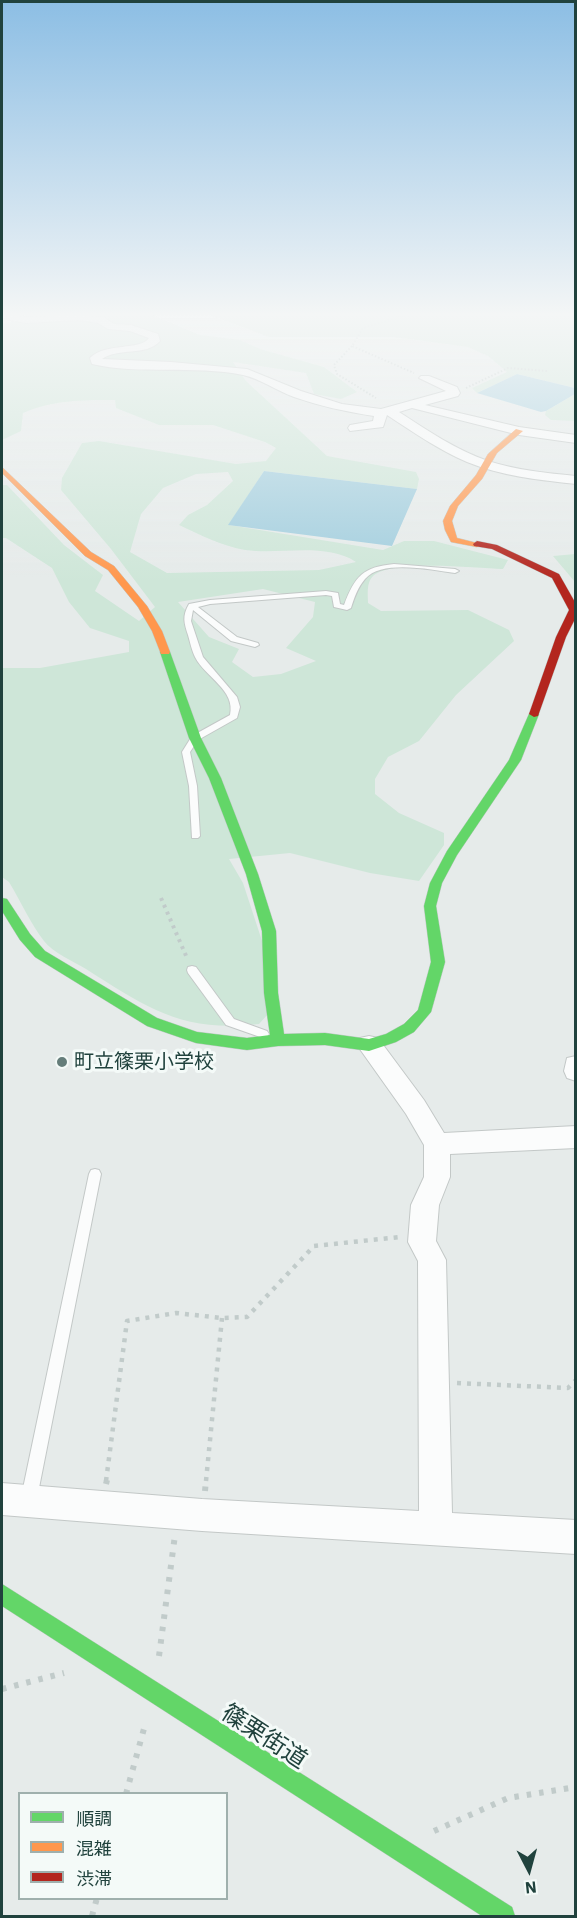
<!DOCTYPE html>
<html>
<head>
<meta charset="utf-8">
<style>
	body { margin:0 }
	#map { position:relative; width:577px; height:1918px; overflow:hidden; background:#e6ebea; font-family:"IBM Plex Sans","Noto Sans JP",sans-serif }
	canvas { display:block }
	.frame { position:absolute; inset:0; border:3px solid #20423d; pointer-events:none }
	.legend { position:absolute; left:18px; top:1792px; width:210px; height:108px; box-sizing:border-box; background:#f4faf8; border:2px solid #9fb0ad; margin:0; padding:8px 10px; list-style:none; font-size:18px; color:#20423d }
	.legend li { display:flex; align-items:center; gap:12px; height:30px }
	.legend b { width:30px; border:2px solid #9fb0ad }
	.north { position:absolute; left:499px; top:1840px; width:60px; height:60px; -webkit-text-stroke:4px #f4faf8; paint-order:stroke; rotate:174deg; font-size:16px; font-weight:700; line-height:24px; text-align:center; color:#20423d }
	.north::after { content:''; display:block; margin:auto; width:21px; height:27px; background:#20423d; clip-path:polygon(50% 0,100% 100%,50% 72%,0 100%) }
</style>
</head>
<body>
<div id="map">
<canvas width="577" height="1918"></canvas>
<div class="frame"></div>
<ul class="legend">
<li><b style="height:8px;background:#63d668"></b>順調</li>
<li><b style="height:8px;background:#ff974d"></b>混雑</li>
<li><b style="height:8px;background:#b3261e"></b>渋滞</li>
</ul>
<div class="north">N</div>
</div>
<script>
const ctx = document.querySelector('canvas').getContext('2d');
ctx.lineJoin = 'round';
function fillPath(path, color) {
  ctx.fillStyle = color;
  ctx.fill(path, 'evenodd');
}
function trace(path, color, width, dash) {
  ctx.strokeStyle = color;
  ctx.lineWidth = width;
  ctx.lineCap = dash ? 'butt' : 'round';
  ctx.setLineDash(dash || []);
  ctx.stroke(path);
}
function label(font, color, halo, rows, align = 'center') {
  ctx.font = font + ' "IBM Plex Sans","Noto Sans JP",sans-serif';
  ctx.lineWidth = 6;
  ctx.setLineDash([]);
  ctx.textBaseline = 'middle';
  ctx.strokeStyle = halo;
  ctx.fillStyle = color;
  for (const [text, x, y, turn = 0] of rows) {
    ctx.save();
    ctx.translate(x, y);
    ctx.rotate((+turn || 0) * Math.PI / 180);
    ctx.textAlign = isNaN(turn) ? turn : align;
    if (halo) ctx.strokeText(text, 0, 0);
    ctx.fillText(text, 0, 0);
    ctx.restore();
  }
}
const green = new Path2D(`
	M28,315H152L200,335L240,340L260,349L324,367L357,392L341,399L314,394L306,373L233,362L246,381L327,456L416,472L419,479L417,489L264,471L229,525L383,550L404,541H434L508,560L503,569C475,568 392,559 373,576C366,583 368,595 368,603L381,611L468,610L509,630L514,641L456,695L419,741L388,757L375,779V794L399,813L444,833V845L419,881L370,873L290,853L229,859L243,883L264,947L268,1014L259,1024C183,1033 147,1008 86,969C73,961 53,953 44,941C31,924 21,902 9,882L2,877V668H40L129,652V641L90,628L69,602L52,568L6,538H2V485H7L64,545L103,575L95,591L139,621L155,607L111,549L61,490L62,478L82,443L99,441L236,464L266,461L276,448L265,442L213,425H159L116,408L115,400C82,400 53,400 23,413L21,431L2,440V323L24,321L28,318ZM228,472L233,481L207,505L188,515L179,525C200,535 222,546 245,550C281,555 325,542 356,562L319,570L167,573L130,552L141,514L163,488L196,474ZM263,589L315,602L313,617L286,648L316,661L281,674L253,677L232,662L239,649L209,637L178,602Z
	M210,315H575V388L517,374L477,393L472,388L507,372L488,356L468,347L394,337H269Z
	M575,394V421L551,420L545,415L546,411Z
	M575,554H576L575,582L553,556Z`);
const water = new Path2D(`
	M517,374L575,388V394L546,411L541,412L477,393Z
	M264,471L417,489L392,546L228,525Z`);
const pathFar3 = new Path2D(`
	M406,315L363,328L352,346L414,373
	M352,346L334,365L337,374L376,398
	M466,388L508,368L547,371`);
const pathFar2 = new Path2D(`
	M161,898L187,958`);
const pathFar1 = new Path2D(`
	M457,1383L568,1388L576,1380
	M106,1481L127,1321L176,1313L222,1318L247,1317L314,1246L400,1237
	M206,1481L222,1318`);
const path = new Path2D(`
	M106,1484L107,1480
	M205,1491L206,1480
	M159,1656L175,1535
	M2,1689L64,1673
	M126,1794L145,1725
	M434,1831L508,1798L576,1787
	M92,1916L97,1898`);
const lane = new Path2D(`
	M394,564L455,569L459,571L455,573C432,570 382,559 365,579C358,587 354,598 351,608L347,610L334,607L332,596L326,595L210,604L198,607L237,637L258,643L259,645L255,647L231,641L193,610L191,621L203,657L237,697L240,707L237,718L198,740L190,752L197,786L200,836L198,838H192L189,786L182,752L192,736L230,715C236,690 205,677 195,657C192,651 190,642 188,635C184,623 182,616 189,604L210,600L326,591L338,593L340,604L344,605C355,576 363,567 394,564Z
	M192,966L196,967L234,1019L267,1031L269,1034L267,1037L263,1038L226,1025L188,973L187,970L188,967Z
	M95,1169L99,1170L101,1174L37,1498L34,1503L29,1506L24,1503L21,1498L89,1174L91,1170Z`);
const street = new Path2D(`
	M6,315L26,317L84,315L105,318L114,324L131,325L158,334L160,341C145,357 119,347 102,359L171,362L247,369L301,391L342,404L381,409L446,391L419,378L421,376H429L457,387L460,393L458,396L425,405L519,427L576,435V443L519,435L412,408L399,412C427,430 456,450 488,461C516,470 546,473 576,476V484C539,480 501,476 467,462C439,450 413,432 387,415L383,427L350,431L348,428L350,425L373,421L374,416C347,412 320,406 294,397C277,391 261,379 243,375C195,365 138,375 92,364L90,358C106,342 140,351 149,338L130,331L108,329L98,323L79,320L26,323L10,320Z
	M369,1036L378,1038L424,1100L444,1133L576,1126V1148L450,1154V1177L439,1205L436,1241L446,1260L452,1513L576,1520V1554L202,1531L2,1515V1483L202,1499L419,1511L418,1261L408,1242L411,1205L424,1177V1145L406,1114L357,1045L360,1038Z
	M576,1056V1081L567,1078L564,1071L567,1058Z`);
const fast = new Path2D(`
	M165,649L170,652L201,738L221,778L258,874L276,931L278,993L284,1034L325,1033L369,1039L386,1034L404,1024L418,1010L431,962L424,906L430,883L447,851L509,760L529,714L534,711L539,714L521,760L457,855L442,883L436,906L445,962L431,1012L414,1032L396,1042L369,1051L325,1045L278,1046L247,1050L196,1043L147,1026L35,957L20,940L2,911V898L7,899L30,934L45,951L157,1018L197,1032L247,1038L270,1035L264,993L262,931L246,874L209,778L189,738L160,652Z
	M2,1584L512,1907L515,1916H482L2,1606Z`);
const slow = new Path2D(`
	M516,429L523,431L497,453L482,479L458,506L452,521L457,538L481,544L477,547L451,542L445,530L443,521L450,506L476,475L488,454Z
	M2,467L91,552L114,566L147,606L162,631L170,652L169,654H161L152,631L138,607L108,570L85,556L2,473Z`);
const jam = new Path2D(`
	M477,541L497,545L559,574L576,604V617L566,637L538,716L534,717L529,714L556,637L569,610L552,578L492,549L474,546L473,544Z`);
const markers = [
	[62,1062,6,"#657d7a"]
];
const poiNames = [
	["町立篠栗小学校",74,1062]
];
const nearStreetnames = [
	["篠栗街道",264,1737,33]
];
fillPath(green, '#cee6d8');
fillPath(water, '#a2cede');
trace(lane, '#c3c8c7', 2);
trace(street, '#c3c8c7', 2);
trace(fast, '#c1c9c7', 1);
trace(slow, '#c1c9c7', 1);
trace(jam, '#c1c9c7', 1);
trace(pathFar3, '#c1cbca', 2, [1.5, 2]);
trace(pathFar2, '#c1cbca', 4, [3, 4.5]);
trace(pathFar1, '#c1cbca', 4.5, [4, 6]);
trace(path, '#c1cbca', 6, [4.5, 8]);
fillPath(lane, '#fbfcfc');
fillPath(street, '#fbfcfc');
fillPath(fast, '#63d668');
fillPath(slow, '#ff974d');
fillPath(jam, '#b3261e');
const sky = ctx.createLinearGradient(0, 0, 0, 583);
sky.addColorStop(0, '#8cbee4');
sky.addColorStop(0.54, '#f4f6f6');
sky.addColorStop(1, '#f4f6f600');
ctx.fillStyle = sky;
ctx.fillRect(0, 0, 577, 583);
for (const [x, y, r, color] of markers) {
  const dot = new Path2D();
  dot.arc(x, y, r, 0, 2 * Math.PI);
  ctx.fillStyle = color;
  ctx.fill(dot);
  trace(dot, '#f4faf8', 2);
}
label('20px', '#20423d', '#f4faf8', poiNames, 'left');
label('24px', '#20423d', '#f4faf8', nearStreetnames);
</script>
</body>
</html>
